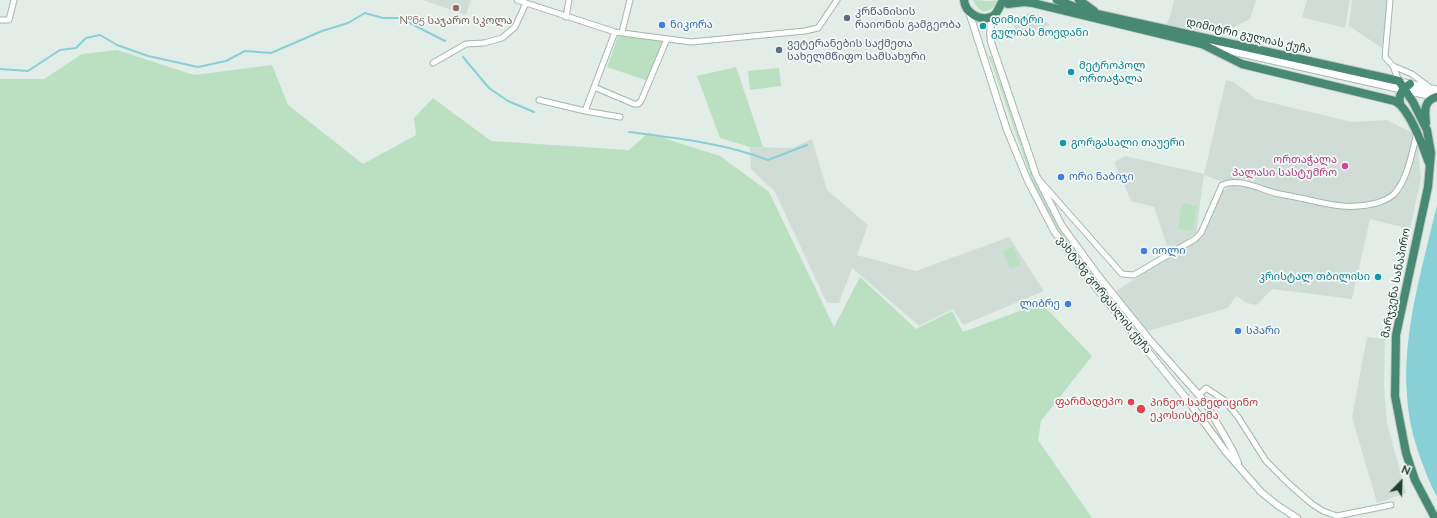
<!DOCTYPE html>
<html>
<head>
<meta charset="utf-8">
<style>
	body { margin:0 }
	#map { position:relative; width:1437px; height:518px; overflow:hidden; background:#e2ede7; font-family:Raleway,sans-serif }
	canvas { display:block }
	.north { position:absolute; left:1381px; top:462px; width:40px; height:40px; -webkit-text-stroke:3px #f3f9f6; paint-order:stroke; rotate:23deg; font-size:11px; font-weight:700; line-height:16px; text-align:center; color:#213f34 }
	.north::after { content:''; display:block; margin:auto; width:14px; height:18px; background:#213f34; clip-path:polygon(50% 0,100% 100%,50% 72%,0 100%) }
</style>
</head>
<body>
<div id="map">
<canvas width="1437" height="518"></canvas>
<div class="north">N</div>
</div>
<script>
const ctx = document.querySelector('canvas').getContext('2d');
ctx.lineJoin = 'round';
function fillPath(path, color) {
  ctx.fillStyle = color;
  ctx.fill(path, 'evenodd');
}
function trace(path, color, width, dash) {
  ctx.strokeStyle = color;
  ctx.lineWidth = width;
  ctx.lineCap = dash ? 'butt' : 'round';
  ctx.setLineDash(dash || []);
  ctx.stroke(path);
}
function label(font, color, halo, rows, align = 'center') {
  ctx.font = font + ' Raleway,"Noto Sans Georgian",sans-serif';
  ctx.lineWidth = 3.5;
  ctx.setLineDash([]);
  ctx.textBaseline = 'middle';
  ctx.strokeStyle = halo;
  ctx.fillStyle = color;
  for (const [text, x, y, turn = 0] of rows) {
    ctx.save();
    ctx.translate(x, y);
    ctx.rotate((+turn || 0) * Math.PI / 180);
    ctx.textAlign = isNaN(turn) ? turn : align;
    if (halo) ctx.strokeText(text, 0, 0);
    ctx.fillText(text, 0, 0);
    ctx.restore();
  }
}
const built = new Path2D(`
	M423,0H471L466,15Z
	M1174,0H1256L1250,19L1234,27L1215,33L1166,25L1171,14Z
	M1307,0H1350L1345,28L1302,17Z
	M1352,0H1388L1382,48L1349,26Z
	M1033,12L1050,25L1018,36L1012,19Z
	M1226,80L1234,82L1256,99L1352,122L1387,120L1413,133L1418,149L1421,178L1410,229L1370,219L1352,299L1272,289L1257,305L1251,304L1245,302L1236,296L1228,308L1148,331L1114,292L1201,238L1210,222L1221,193L1231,185L1204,175L1196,233L1180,245L1167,246L1154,207L1131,201L1114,162L1125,156L1204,174Z
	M812,139L827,190L868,225L857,255L916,271L1009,237L1044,291L963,325L953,309L919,326L852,268L839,303H827L774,190L764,182L751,169L750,147L792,148Z
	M1367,337L1385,339L1384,384L1387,423L1406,493L1377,503L1352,417Z`);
const green = new Path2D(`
	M973,0L991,1L1000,0C990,13 981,17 973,0Z
	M619,34L663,41L648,81L607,67Z
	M117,50L194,75L272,65L288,105L363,164L416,135L414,118L433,98L491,141L629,150L648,133L720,156L769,192L834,327L860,277L916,329L952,311L963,332L1041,303L1092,356L1041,421L1038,440L1092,518H0V79H44L82,54Z
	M989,56H991L1033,178L1059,229L1094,276L1092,277L1057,229L1033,183Z
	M736,67L763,147H750L720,138L697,76Z
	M779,68L781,86L750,90L748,71Z
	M1183,203L1197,206L1192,231L1178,228Z
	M1013,246L1021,265L1010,269L1003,251Z`);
const water = new Path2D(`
	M1437,205V497C1430,484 1425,471 1420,457C1413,437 1408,416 1407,395C1402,333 1423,265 1437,205Z`);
const stream = new Path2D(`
	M463,57L489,88L508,101L534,112
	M0,69L28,71L60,50L76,48L86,38L100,35L117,45L148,56L198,67L226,61L245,51L271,53L322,31L348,23L365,13L383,18H400L445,41
	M629,132C676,138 724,143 768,160L807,145`);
const minor = new Path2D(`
	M517,0L615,32L691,42L805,31L818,28L837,0
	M1390,0L1385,57L1393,66L1399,81
	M566,17L569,0
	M0,20H9L14,0
	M615,32L585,111L620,117
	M622,32L630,0
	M433,63L466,44L484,43L502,38L515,27L526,3
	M1393,66L1412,74L1429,87
	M594,87L634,104H638L641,101L667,39
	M539,100L585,111
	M1041,182L1122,274L1134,275L1195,239L1201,233L1222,185C1238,178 1258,188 1275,193C1285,195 1295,197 1305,199C1331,205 1350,210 1377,203C1383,201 1391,198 1395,193C1408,178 1412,152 1417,133
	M1199,395L1206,388L1224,400L1238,417L1266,461L1288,483L1312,504L1323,511L1337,516L1391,505`);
const tertiary = new Path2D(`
	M969,12L1007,130L1028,181L1054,231L1093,284L1186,398L1226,452L1261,492L1277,505L1297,518
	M992,16L990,33L991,42L1036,175L1062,226L1100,278L1149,339L1205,402L1233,451L1238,463`);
const secondary = new Path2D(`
	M1210,46L1437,97
	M1405,83L1437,90`);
const trunk = new Path2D(`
	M964,0C965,12 980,23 993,16C998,13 1000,5 1003,0
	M1057,0L1088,12L1399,81L1413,102L1427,130L1431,153L1428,187L1396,335L1395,396L1406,453L1415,480L1435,518
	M1079,0L1094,11
	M1008,4L1024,2L1033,3L1202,44L1242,64L1395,101C1410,109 1423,147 1429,163
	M1400,103C1398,94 1403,89 1410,84
	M1426,123C1425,112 1423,101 1436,97`);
const markers = [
	[456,8,4,"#8d6e63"],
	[847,18,4,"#5c6f8a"],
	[662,25,4,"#3f7fe0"],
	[983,26,4,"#0f9aa8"],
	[779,50,4,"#5c6f8a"],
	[1071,72,4,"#0f9aa8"],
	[1063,143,4,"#0f9aa8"],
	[1345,166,4,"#d1479c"],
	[1061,177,4,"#3f7fe0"],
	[1144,251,4,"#3f7fe0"],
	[1378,277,4,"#0f9aa8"],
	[1068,304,4,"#3f7fe0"],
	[1238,331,4,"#3f7fe0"],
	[1131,402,4,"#e0444e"],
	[1141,409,5,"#e0444e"]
];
const serviceNames = [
	["კრწანისის",855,12],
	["რაიონის გამგეობა",855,25],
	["ვეტერანების საქმეთა",787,44],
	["სახელმწიფო სამსახური",787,57]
];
const cultureNames = [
	["დიმიტრი",991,20],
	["გულიას მოედანი",991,33],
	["მეტროპოლ",1079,66],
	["ორთაჭალა",1079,79],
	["გორგასალი თაუერი",1071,143],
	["კრისტალ თბილისი",1370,277,"right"]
];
const educationNames = [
	["№65 საჯარო სკოლა",456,21]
];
const shopNames = [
	["ნიკორა",670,25],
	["ორი ნაბიჯი",1069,177],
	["იოლი",1152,251],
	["ლიბრე",1060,304,"right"],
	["სპარი",1246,331]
];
const streetNames = [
	["დიმიტრი გულიას ქუჩა",1249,36,13],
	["მარჯვენა სანაპირო",1396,283,-79],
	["ვახტანგ გორგასლის ქუჩა",1104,295,52]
];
const hotelNames = [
	["ორთაჭალა",1337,160],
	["პალასი სასტუმრო",1337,173]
];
const healthNames = [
	["ფარმადეპო",1123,402],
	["პინეო სამედიცინო",1150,403,"left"],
	["ეკოსისტემა",1150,416,"left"]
];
fillPath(built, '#d0ddd6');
fillPath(green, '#badfc1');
fillPath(water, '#88d0d5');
trace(stream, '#88d0d5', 2);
trace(minor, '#a4b5ae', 7);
trace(tertiary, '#a4b5ae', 8);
trace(secondary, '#a0baae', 9);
trace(trunk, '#c1c9c6', 10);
trace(minor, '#fff', 5);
trace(tertiary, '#fff', 6);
trace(secondary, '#fff', 7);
trace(trunk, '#488974', 8);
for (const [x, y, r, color] of markers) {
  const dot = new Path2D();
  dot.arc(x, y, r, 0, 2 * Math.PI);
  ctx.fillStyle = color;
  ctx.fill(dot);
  trace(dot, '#f3f9f6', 1.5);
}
label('11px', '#4e5e75', '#f3f9f6', serviceNames, 'left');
label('11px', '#0d838f', '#f3f9f6', cultureNames, 'left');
label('11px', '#785e54', '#f3f9f6', educationNames);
label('11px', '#366cbe', '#f3f9f6', shopNames, 'left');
label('11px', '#213f34', '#f3f9f6', streetNames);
label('11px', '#b23c85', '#f3f9f6', hotelNames, 'right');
label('11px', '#be3a42', '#f3f9f6', healthNames, 'right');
</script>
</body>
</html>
